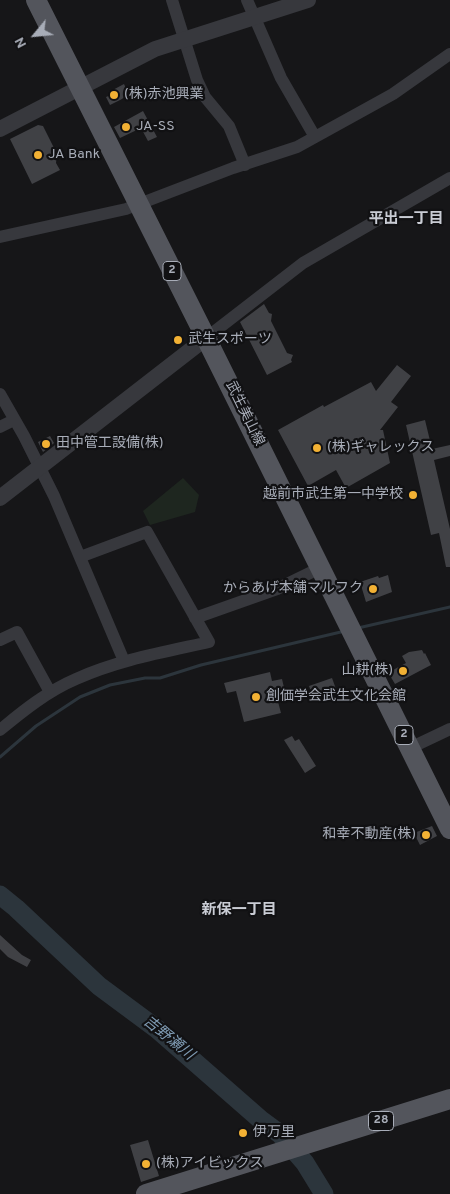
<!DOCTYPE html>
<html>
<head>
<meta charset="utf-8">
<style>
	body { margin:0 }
	#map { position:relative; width:450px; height:1194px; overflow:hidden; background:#161618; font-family:Overpass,sans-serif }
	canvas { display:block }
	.north { position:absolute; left:10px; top:10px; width:50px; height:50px; -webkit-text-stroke:4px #111113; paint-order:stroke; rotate:242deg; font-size:14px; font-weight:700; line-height:20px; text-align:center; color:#a8adb8 }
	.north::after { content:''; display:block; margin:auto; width:18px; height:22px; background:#a8adb8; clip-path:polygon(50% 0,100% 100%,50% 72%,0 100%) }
</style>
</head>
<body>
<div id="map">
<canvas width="450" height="1194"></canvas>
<div class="north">N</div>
</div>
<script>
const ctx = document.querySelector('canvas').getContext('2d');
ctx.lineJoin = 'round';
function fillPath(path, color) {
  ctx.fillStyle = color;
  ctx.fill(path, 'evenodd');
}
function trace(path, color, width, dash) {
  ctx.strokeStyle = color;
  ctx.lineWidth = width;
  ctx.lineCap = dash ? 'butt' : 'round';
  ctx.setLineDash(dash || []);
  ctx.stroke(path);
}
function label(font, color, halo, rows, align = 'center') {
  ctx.font = font + ' Overpass,"Noto Sans JP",sans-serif';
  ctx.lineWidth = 4.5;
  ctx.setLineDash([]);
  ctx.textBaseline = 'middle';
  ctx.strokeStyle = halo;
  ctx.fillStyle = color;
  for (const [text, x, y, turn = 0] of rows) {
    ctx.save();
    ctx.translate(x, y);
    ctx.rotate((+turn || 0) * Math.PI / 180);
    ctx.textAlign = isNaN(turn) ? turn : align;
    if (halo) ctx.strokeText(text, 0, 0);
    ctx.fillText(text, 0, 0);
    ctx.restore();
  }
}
const green = new Path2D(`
	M183,478L199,495L195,512L150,525L143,511Z`);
const stream = new Path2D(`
	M358,628L450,607
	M0,757L36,726L80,697L110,685L145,678H160L201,665L345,631`);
const river = new Path2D(`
	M0,895L16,908L99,986L157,1029L261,1120L280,1134L305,1163L324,1194`);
const building = new Path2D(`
	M124,84L128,93L122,99L110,105L106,97L111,95L109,92Z
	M143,111L157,137L148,141L141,128L120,138L114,127Z
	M38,125L43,126L57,154L56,163L60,170L32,184L10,139Z
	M264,304L269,313L272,314L271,321L287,353L293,355L291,360L292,362L267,375L240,322Z
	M397,365L411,376L391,402L398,407L380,430H383L390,463L346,488L336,470L308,486L278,430L323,405L324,407L371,382L376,391Z
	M425,420L432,449L450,445V456L434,460L450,529V567H446L439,533L431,535L406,425Z
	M50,436L54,443L43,452L38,442Z
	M388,575L392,592L366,602L360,582L378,576L379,578Z
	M422,650L424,654L425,653L431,665L395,684L389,674L394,672L393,670L406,663L402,656L409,652Z
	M270,672L272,681L282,679L285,692L276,694L281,713L244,722L236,691L227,693L224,683Z
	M332,678L336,689L313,697L309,686Z
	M292,736L295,741L299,739L316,766L305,773L284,740Z
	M432,826L437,836L420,845L414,833Z
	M0,935L22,955L31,960L27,967L8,957L0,949Z
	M148,1140L159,1176L141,1182L130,1145Z`);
const minor = new Path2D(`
	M172,0L197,80L205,97L229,126L245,165
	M247,0L281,78L315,137
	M0,237L126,209L233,168L297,147L393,94L450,54
	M206,338L303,263L450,178
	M0,394L24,436L54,496L124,661
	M0,427L14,420
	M195,618L277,589L320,568
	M0,640L17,632L50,692
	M0,730C24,710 48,691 76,679C118,660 164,652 209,642L147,532L80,557
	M410,748L450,729`);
const tertiary = new Path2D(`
	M0,129L155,49L308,0
	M0,498L206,338`);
const primary = new Path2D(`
	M36,0L206,338L450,829
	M146,1194L450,1099`);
const markers = [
	[114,95,5,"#f2b134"],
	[126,127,5,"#f2b134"],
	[38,155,5,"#f2b134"],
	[178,340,5,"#f2b134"],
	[46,444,5,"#f2b134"],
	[317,448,5,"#f2b134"],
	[413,495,5,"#f2b134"],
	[373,589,5,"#f2b134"],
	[403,671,5,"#f2b134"],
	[256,697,5,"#f2b134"],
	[426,835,5,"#f2b134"],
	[243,1133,5,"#f2b134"],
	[146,1164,5,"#f2b134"]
];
const shields = [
	[172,271,18],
	[404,735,18],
	[381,1121,25]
];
const shieldNames = [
	["2",172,271],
	["2",404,735],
	["28",381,1121]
];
const poiNames = [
	["(株)赤池興業",124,95],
	["JA-SS",136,127],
	["JA Bank",48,155],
	["武生スポーツ",188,340],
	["田中管工設備(株)",56,444],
	["(株)ギャレックス",327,448],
	["越前市武生第一中学校",403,495,"right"],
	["からあげ本舗マルフク",363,589,"right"],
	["山耕(株)",393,671,"right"],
	["創価学会武生文化会館",266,697],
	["和幸不動産(株)",416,835,"right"],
	["伊万里",253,1133],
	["(株)アイビックス",156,1164]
];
const streetNames = [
	["武生美山線",244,414,64]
];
const neighbourhoodNames = [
	["平出一丁目",406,220],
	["新保一丁目",239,911]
];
const waterNames = [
	["吉野瀬川",168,1039,39]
];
fillPath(green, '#1e261f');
trace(stream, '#2c353c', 3);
trace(river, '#2c353c', 19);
fillPath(building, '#404145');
trace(minor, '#37383d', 12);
trace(tertiary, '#37383d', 16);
trace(primary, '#53555c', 20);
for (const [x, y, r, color] of markers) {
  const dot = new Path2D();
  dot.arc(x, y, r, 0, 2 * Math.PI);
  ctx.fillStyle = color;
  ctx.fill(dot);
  trace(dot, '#111113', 2);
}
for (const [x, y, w] of shields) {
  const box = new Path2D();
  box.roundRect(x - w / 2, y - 9.5, w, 19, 4);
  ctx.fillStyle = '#111113';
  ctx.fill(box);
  trace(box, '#a8adb8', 1);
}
label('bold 12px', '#a8adb8', null, shieldNames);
label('14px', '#a8adb8', '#111113', poiNames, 'left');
label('14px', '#a8adb8', '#111113', streetNames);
label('bold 15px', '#c9ccd4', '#111113', neighbourhoodNames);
label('italic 15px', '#7f9bb3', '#111113', waterNames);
</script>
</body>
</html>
